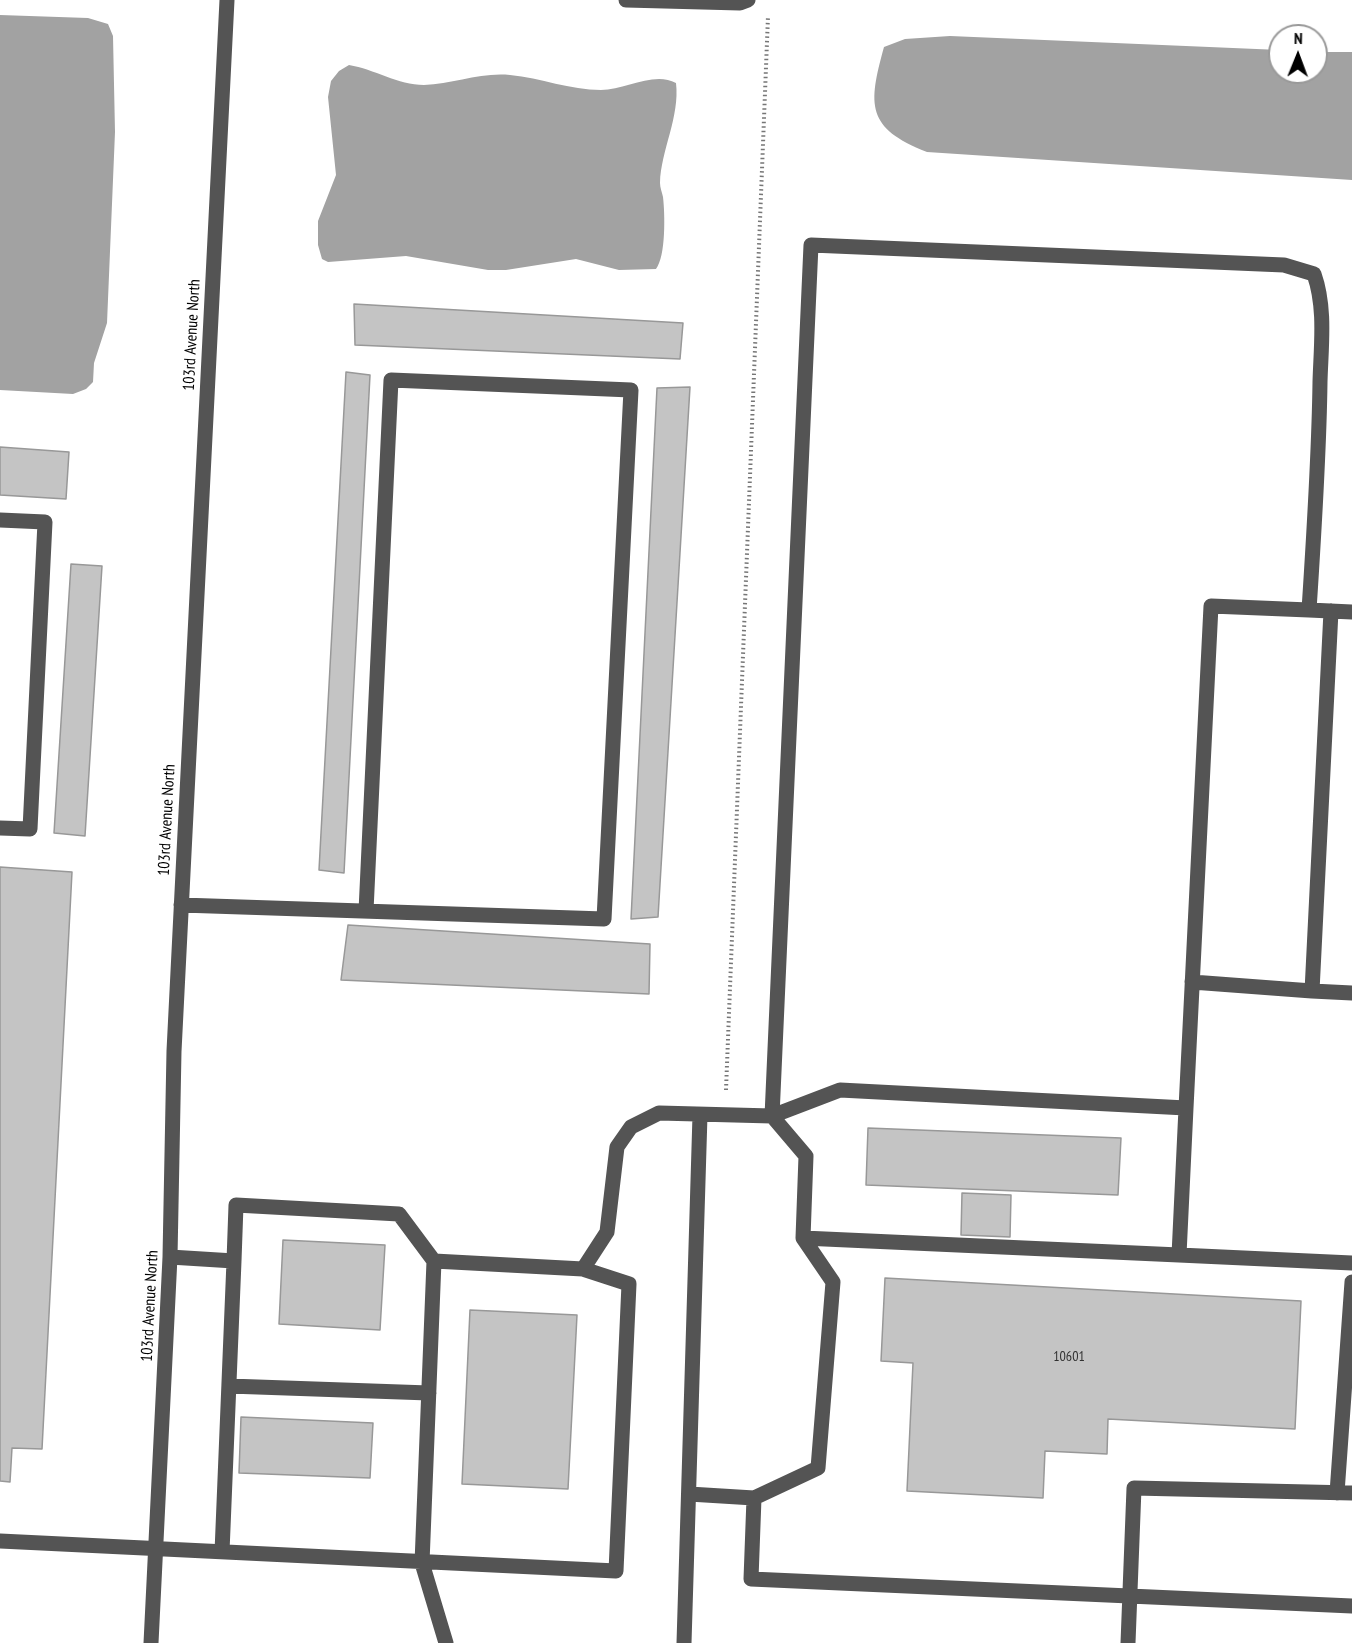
<!DOCTYPE html>
<html>
<head>
<meta charset="utf-8">
<style>
	body { margin:0 }
	#map { position:relative; width:1352px; height:1643px; overflow:hidden; background:#fff; font-family:"PT Sans Narrow",sans-serif }
	canvas { display:block }
	.north { position:absolute; left:1268px; top:24px; width:60px; height:60px; box-sizing:border-box; background:#fff; border:2px solid #999; border-radius:50%; rotate:1deg; font-size:16px; font-weight:700; line-height:24px; text-align:center; color:#000 }
	.north::after { content:''; display:block; margin:auto; width:21px; height:27px; background:#000; clip-path:polygon(50% 0,100% 100%,50% 72%,0 100%) }
</style>
</head>
<body>
<div id="map">
<canvas width="1352" height="1643"></canvas>
<div class="north">N</div>
</div>
<script>
const ctx = document.querySelector('canvas').getContext('2d');
ctx.lineJoin = 'round';
function fillPath(path, color) {
  ctx.fillStyle = color;
  ctx.fill(path, 'evenodd');
}
function trace(path, color, width, dash) {
  ctx.strokeStyle = color;
  ctx.lineWidth = width;
  ctx.lineCap = dash ? 'butt' : 'round';
  ctx.setLineDash(dash || []);
  ctx.stroke(path);
}
function label(font, color, halo, rows, align = 'center') {
  ctx.font = font + ' "PT Sans Narrow",sans-serif';
  ctx.lineWidth = 5;
  ctx.setLineDash([]);
  ctx.textBaseline = 'middle';
  ctx.strokeStyle = halo;
  ctx.fillStyle = color;
  for (const [text, x, y, turn = 0] of rows) {
    ctx.save();
    ctx.translate(x, y);
    ctx.rotate((+turn || 0) * Math.PI / 180);
    ctx.textAlign = isNaN(turn) ? turn : align;
    if (halo) ctx.strokeText(text, 0, 0);
    ctx.fillText(text, 0, 0);
    ctx.restore();
  }
}
const water = new Path2D(`
	M0,15L88,18L108,24L113,36L115,132L107,323L94,363L93,382L86,389L73,394L0,390Z
	M950,36L1280,50V72H1316V52H1352V180L927,152C866,128 868,105 884,47L905,39Z
	M349,65C374,69 398,85 424,85C453,84 481,72 510,75C541,78 570,90 601,90C625,90 654,71 676,83C680,117 661,150 660,183C660,188 662,192 663,197C665,214 666,256 656,269L619,270L576,259L506,270H488L406,256L328,262L322,259L318,245V221L336,175L328,97L331,81L339,71Z`);
const building = new Path2D(`
	M354,304L683,323L680,359L355,345Z
	M346,372L370,375L344,873L319,870Z
	M690,387L658,917L631,919L657,388Z
	M0,447L69,452L66,499L0,495Z
	M71,564L102,566L85,836L54,833Z
	M0,867L72,872L42,1449L12,1448L10,1482L0,1481Z
	M348,925L650,944L649,994L341,980Z
	M868,1128L1121,1138L1118,1195L866,1185Z
	M962,1193L1011,1195L1010,1237L961,1235Z
	M283,1240L385,1245L380,1330L279,1324Z
	M885,1278L1301,1301L1295,1429L1108,1419L1107,1454L1045,1451L1043,1498L907,1491L913,1363L881,1361Z
	M470,1310L577,1315L568,1489L462,1484Z
	M241,1417L373,1423L370,1478L239,1473Z`);
const path = new Path2D(`
	M726,1090L768,16`);
const minor = new Path2D(`
	M626,0L740,3L748,0
	M0,520L45,522L30,829L0,828
	M1331,611L1312,991L1352,993
	M181,905C322,909 463,915 604,919L631,390L391,380L366,911
	M1192,982L1312,991
	M1186,1108L1179,1255L1352,1263
	M803,1238L1179,1255
	M170,1257L234,1261L236,1205L399,1214L434,1261L583,1269L607,1232L617,1147L631,1127L659,1113L772,1116L811,245L1284,265L1314,274C1326,308 1321,346 1320,382C1319,458 1314,534 1309,610L1352,612
	M434,1261L422,1563L446,1643
	M229,1386L429,1393
	M1337,1493L1352,1282
	M689,1494L754,1498L751,1579L1352,1606
	M754,1498L818,1468L833,1282L803,1238L806,1156L772,1116L840,1090L1186,1108L1211,606L1309,610
	M0,1541L616,1571L629,1284L583,1269
	M222,1552L234,1261
	M151,1643L170,1257L174,1051L227,0
	M684,1643L700,1115
	M1128,1643L1134,1488L1352,1493`);
const numberNames = [
	["10601",1069,1357]
];
const streetNames = [
	["103rd Avenue North",192,335,-87],
	["103rd Avenue North",167,820,-87],
	["103rd Avenue North",150,1306,-87]
];
fillPath(water, '#a2a2a2');
fillPath(building, '#c4c4c4');
trace(building, '#989898', 1.5);
trace(path, '#767676', 4, [1.5, 3]);
trace(minor, '#545454', 15);
label('14px', '#313131', null, numberNames);
label('16px', '#000', '#fff', streetNames);
</script>
</body>
</html>
